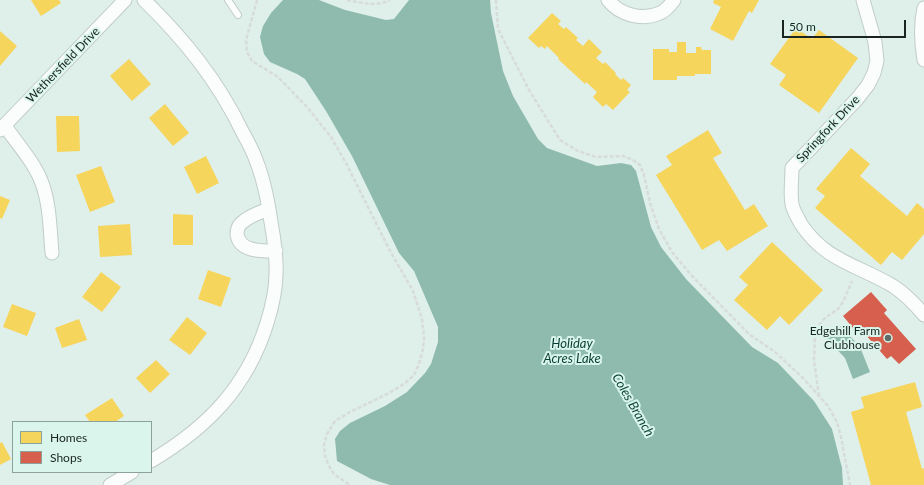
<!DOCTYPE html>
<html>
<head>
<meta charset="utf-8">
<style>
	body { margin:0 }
	#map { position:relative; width:924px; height:485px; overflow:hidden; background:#dfefea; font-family:Lato,sans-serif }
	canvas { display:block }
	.legend { position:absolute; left:12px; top:421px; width:140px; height:52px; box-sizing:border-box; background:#d9f5ec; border:1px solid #8da19b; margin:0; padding:5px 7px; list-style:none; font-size:12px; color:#1a2421 }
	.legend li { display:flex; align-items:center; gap:8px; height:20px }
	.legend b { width:20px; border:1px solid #8da19b }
	.scale { position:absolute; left:782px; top:20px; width:124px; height:18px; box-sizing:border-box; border:2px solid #1a2421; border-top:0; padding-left:5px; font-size:12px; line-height:14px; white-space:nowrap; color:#1a2421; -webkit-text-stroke:3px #d9f5ec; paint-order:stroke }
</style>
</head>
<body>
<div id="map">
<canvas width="924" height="485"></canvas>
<ul class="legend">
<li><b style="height:11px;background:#f6d55c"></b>Homes</li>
<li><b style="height:11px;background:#d6604d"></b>Shops</li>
</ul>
<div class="scale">50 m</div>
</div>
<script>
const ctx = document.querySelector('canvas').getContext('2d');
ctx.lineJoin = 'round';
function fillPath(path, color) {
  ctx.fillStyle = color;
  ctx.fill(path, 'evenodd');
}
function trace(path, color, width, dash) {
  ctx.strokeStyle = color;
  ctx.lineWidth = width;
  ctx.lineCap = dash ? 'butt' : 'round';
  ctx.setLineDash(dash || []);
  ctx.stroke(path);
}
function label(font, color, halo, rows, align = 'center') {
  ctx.font = font + ' Lato,sans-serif';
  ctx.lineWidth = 4;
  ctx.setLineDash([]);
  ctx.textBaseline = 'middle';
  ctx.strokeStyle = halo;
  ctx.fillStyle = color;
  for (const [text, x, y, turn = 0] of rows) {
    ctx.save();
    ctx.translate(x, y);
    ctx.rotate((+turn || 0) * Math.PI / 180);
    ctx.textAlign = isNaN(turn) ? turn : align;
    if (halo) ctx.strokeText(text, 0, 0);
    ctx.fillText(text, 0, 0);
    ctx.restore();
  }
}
const water = new Path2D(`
	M283,0H319L345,10L386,20L394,19L409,0H490L491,13L503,71L513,96L538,139L547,148L597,166L621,163L631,165L636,171L651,227L661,247L686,279L752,347L778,363L814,401L832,429L842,468L843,485H390L371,479L337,461L335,439L340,431L350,423L385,406L407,392L425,373L431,364L438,342V327L414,271L399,253L352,156L326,111L305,79L297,74L270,62L264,54L260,37L263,26L271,13Z
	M841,326L860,347L870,372L853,379L845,358L827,339Z`);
const homes = new Path2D(`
	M31,0H59L61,3L41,16Z
	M714,0H759L752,13L749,11L733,41L710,29L721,7L713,3Z
	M552,13L561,21L558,24L564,29L566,27L578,38L576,40L583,46L589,39L602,52L596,58L603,64L605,62L616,73L615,74L621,80L623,78L631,85L627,90L630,92L613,110L606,104L603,107L593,97L597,92L586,82L585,84L558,59L559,58L547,46L545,49L541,46L539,48L528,38Z
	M796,28L812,39L819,30L858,58L819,113L779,85L786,75L770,64Z
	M0,31L17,46L0,66Z
	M677,42H686V53H696V47H701L702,50H711V74H695V76H677V80H653V49H669V52H677Z
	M129,59L151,84L132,101L110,76Z
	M165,104L189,133L173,146L149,118Z
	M56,116H79L80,151L57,152Z
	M708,130L722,153L713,158L745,210L754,204L768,226L727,251L719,240L702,250L656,175L672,165L666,156Z
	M851,148L870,164L860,176L907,216L917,203L924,209V234L902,260L892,252L881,265L815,208L825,196L816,189Z
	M206,156L219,183L197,194L184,167Z
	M101,166L115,202L90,212L76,175Z
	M0,196L10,200L2,219L0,218Z
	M173,214L193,215V245H173Z
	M130,224L132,255L100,257L98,226Z
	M772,242L823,290L789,325L780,316L767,330L734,300L748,285L739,277Z
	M208,270L231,278L221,307L198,299Z
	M101,272L121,287L102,312L82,297Z
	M12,304L36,313L27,336L3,327Z
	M187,317L207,333L190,355L169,340Z
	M79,319L87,340L62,348L55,328Z
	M156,360L170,374L150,393L136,378Z
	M915,382L922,407L906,412L922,469L924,468V485H871L851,412L864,408L861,397Z
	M112,398L124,416L115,422H90L85,415Z
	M2,442L11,459L0,465V443Z`);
const shops = new Path2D(`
	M871,292L887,310L884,313L916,349L899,364L891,356L887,359L857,325L853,328L843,316Z`);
const path = new Path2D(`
	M257,0L246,40L247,52L252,61L278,77L307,107L331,137L346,163L389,249L413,291L422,319L424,338L423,349L419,364L414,375L404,384L389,393L350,412L335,421L327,434L324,445L325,456L329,466L334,474L350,485
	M347,0C362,3 376,7 390,0
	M496,0L498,29L529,90L560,140L578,151L596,157L623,156L633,160L640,165L644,175L650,203L659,229L672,252L692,276L750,335L774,351L803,378L828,406L837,422L841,437L850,485
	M819,396L814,360L815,333L819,325L825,318L838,309L843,302L852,281`);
const lane = new Path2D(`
	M228,0L238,15`);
const street = new Path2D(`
	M144,0C185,40 218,81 243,133C248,142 253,151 256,160C264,180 268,201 271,222C274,239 277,256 276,273C276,290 272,307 267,323C247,387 208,427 151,461
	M608,0C620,15 642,21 660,13C665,11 671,4 674,0
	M863,0L875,42L877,61L874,73L868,85L857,99L792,168C792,180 790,193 792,204C793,211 798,218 801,224C825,261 858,265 893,286C905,294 915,304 924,315
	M924,8C920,26 921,42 924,60
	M5,126C18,145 36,164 43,186C50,207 50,230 52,253
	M0,130L125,0
	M269,209C261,212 251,215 244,221C239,224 237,229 237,234C239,252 262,251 276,251
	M110,485L132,472`);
const markers = [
	[888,338,4,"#5f6b67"]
];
const streetNames = [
	["Wethersfield Drive",63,65,-46],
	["Springfork Drive",828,129,-47]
];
const poiNames = [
	["Edgehill Farm",880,331],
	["Clubhouse",880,345]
];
const waterNames = [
	["Holiday",572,344],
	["Acres Lake",572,359],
	["Coles Branch",633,405,60]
];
fillPath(water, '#8ebbae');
fillPath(homes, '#f6d55c');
fillPath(shops, '#d6604d');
trace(lane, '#c0ccc8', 8);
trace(street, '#c0ccc8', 15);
trace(path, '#d7dbdb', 2.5, [4, 2]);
trace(lane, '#fafdfc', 6);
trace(street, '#fafdfc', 13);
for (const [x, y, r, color] of markers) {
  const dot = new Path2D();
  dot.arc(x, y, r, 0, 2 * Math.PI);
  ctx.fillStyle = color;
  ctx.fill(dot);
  trace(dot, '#d9f5ec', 1.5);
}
label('12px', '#1a2421', '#d9f5ec', streetNames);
label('12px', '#1a2421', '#d9f5ec', poiNames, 'right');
label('italic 13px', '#0a3f33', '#d9f5ec', waterNames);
</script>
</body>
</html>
